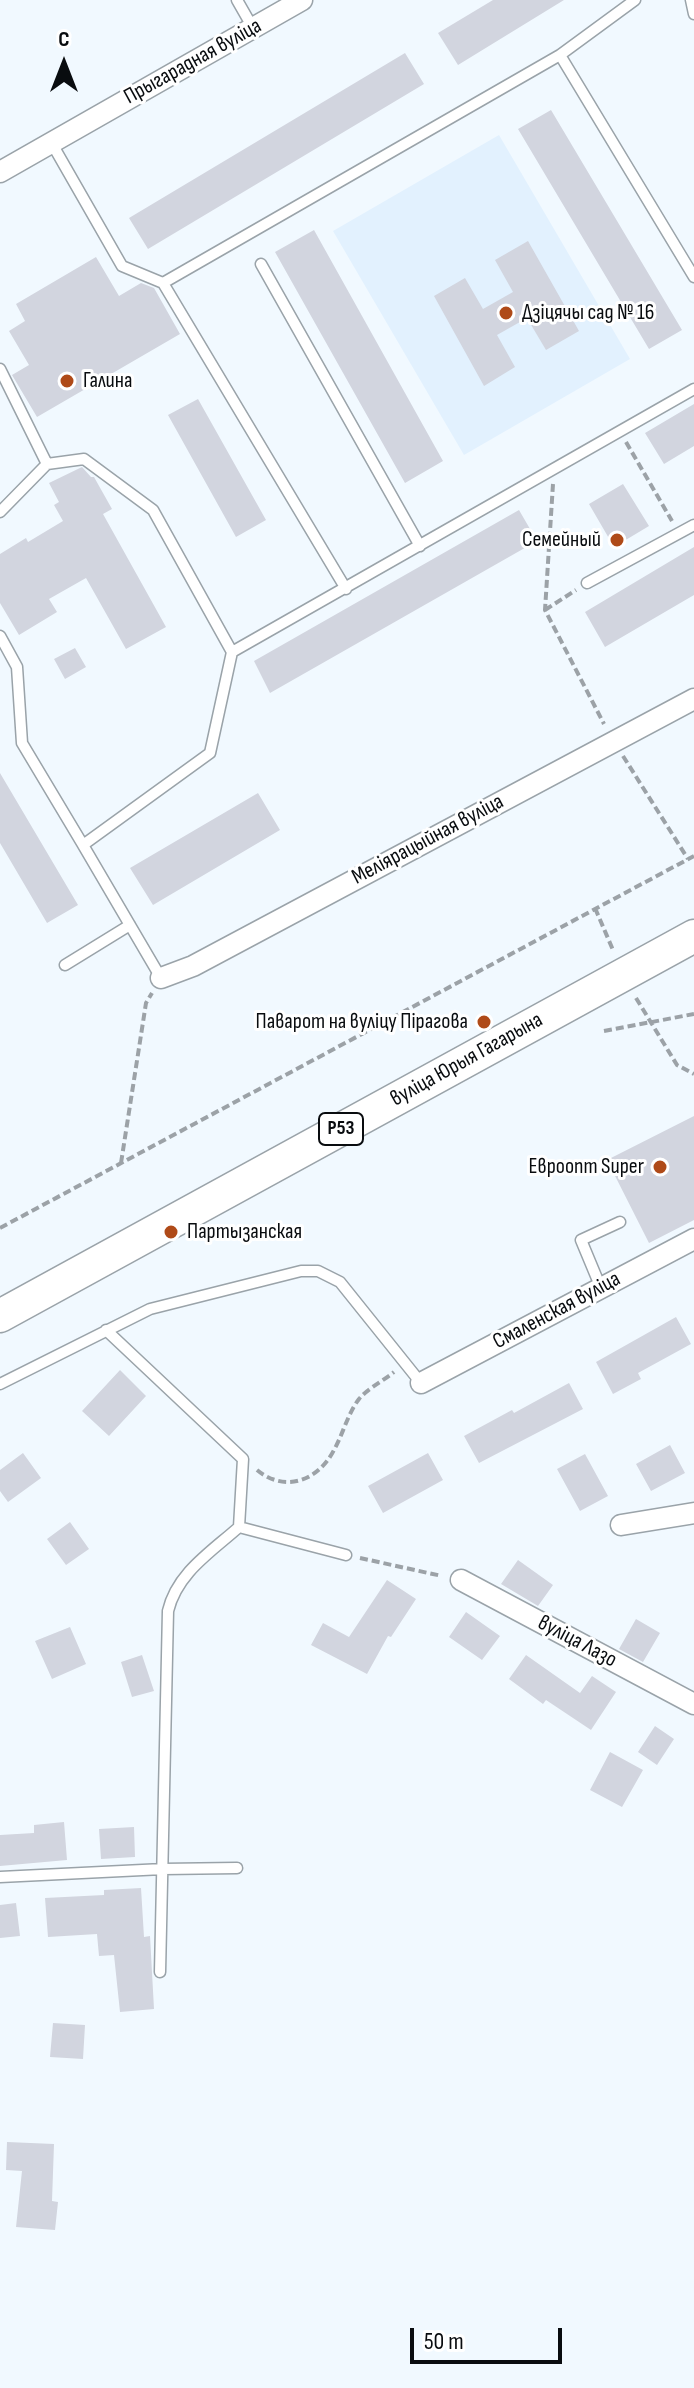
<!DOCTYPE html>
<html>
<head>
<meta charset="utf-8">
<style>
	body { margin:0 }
	#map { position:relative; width:694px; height:2388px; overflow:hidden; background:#f1f9ff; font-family:"Sofia Sans Condensed",sans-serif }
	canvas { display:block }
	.north { position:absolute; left:24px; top:24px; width:80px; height:80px; -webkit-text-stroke:6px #fff; paint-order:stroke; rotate:0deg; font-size:22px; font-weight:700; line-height:32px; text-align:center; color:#090c0f }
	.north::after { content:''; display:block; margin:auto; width:28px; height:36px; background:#090c0f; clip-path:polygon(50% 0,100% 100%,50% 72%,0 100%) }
	.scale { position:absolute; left:410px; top:2328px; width:152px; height:36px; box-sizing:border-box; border:4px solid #090c0f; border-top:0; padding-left:10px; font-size:24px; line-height:28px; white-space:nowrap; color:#090c0f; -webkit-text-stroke:6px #fff; paint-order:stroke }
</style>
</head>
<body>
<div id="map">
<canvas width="694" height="2388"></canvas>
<div class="north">С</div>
<div class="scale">50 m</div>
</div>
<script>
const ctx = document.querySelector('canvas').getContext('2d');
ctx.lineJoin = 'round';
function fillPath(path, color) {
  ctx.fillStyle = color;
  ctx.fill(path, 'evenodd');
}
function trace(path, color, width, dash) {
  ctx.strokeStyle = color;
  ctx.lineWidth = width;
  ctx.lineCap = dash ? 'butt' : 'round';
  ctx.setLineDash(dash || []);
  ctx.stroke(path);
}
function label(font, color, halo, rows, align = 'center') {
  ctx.font = font + ' "Sofia Sans Condensed",sans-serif';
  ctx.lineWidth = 6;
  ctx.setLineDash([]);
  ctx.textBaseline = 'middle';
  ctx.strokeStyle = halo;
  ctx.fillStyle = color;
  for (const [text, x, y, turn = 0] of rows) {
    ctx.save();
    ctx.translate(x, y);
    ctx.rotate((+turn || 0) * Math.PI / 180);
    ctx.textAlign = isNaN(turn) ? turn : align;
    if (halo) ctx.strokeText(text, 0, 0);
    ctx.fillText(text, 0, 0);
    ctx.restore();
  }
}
const built = new Path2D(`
	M499,135L630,359L464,455L333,231Z`);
const building = new Path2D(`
	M493,0H564L458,65L438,33Z
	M405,53L424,84L148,249L129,218Z
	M551,110L682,330L649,349L518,129Z
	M314,230L443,461L405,483L275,252Z
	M528,241L579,331L546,350L527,318L497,335L515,367L484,386L434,296L465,278L483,309L513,292L495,260Z
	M96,257L119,296L141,283L154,288L180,334L37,417L12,375L29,365L9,331L25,321L16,304Z
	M198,399L266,520L236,537L168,415Z
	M694,404V446L664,464L645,433Z
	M82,467L91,477H94L112,509L103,514L166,627L126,649L86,578L49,599L57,612L19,635L0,603V554L26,538L28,542L63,521L54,505L59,502L49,483Z
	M623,484L649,526L614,547L589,504Z
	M519,510L537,541L270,693L254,661Z
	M694,547V595L605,647L585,612Z
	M75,648L86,667L65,679L54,659Z
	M0,773L78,905L47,923L0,843Z
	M258,793L280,830L153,905L130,868Z
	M694,1116V1220L649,1243L607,1160Z
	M676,1317L691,1344L638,1373L641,1379L613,1394L596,1362Z
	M120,1370L146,1396L109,1436L82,1411Z
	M569,1383L583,1409L479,1463L464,1436L512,1410L514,1413Z
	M670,1445L685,1473L651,1491L636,1464Z
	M23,1453L41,1478L8,1502L0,1491V1470Z
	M428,1453L443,1480L383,1513L368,1486Z
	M585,1454L608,1496L580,1511L557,1469Z
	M70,1522L89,1549L66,1565L47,1539Z
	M518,1560L553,1585L538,1606L501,1584Z
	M387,1580L416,1599L391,1637L388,1636L367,1674L311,1645L323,1623L349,1637Z
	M466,1612L500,1636L482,1660L449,1637Z
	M636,1619L660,1633L643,1662L619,1649Z
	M70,1627L86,1664L52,1679L35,1641Z
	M142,1655L154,1691L132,1697L121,1662Z
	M526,1655L580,1693L592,1676L616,1692L591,1730L546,1700L543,1704L509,1679Z
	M655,1726L674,1739L657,1765L638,1752Z
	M610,1752L643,1770L622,1807L590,1790Z
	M64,1822L67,1860L0,1866V1835L34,1833V1825Z
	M134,1827L135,1857L101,1859L99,1829Z
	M141,1888L144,1937L150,1936L154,2009L120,2012L114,1955L99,1956L97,1934L48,1937L45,1898L104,1895V1890Z
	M16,1903L20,1936L0,1938V1905Z
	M53,2023L85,2025L83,2059L50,2057Z
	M7,2142L54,2144L52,2201L58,2202L55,2230L16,2227L22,2171L6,2170Z`);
const path = new Path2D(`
	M626,442L672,521
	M553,484L545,610L604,724
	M545,610L576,590
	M623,756L688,859
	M595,908L613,950
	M636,998L677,1065L694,1074
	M604,1031L694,1014
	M121,1163L146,1003L152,993
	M0,1228L694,856
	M257,1470C285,1493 318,1481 334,1450C343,1434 348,1413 359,1399C367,1389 383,1381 394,1372
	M360,1558L442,1576`);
const lane = new Path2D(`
	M237,0L253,28
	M635,0L560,55L694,277
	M691,0L694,14
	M51,142L122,266L163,283L560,55
	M261,264L420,546
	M163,283L346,589
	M0,369L47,464L84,459L153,510L232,652L210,753L83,845L161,978
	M0,512L47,464
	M587,583L694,525
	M0,636L17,667L22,743L83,845
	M232,652L694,389
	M65,965L130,925
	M601,1288L581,1240L620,1222
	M106,1330L243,1459L239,1527C211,1552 177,1573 168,1611L160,1972
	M0,1384L150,1309L301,1271H318L340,1282L421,1383
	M239,1527L346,1555
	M0,1877L163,1869L237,1868`);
const street = new Path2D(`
	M0,172L302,0
	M161,978L193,966L694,699
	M421,1383L694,1239
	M621,1525L694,1513
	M461,1580L694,1704`);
const primary = new Path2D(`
	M0,1316L694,936`);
const markers = [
	[506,313,8,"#af4a18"],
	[67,381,8,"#af4a18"],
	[617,540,8,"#af4a18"],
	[484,1022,8,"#af4a18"],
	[660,1167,8,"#af4a18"],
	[171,1232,8,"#af4a18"]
];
const shields = [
	[341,1129,44]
];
const shieldNames = [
	["Р53",341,1129]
];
const streetNames = [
	["Прыгарадная вуліца",193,62,-29],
	["Меліярацыйная вуліца",428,840,-28],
	["вуліца Юрыя Гагарына",467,1060,-29],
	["Смаленская вуліца",557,1311,-28],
	["вуліца Лазо",577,1642,28]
];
const poiNames = [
	["Дзіцячы сад № 16",522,313],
	["Галина",83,381],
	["Семейный",601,540,"right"],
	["Паварот на вуліцу Пірагова",468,1022,"right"],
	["Евроопт Super",644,1167,"right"],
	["Партызанская",187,1232]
];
fillPath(built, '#e2f1fe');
fillPath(building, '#d2d5df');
trace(lane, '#9aa3a9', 13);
trace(street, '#9aa3a9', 23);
trace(primary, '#9aa3a9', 35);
trace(path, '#9ca2a7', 4, [8, 4]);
trace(lane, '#fff', 10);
trace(street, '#fff', 20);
trace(primary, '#fff', 32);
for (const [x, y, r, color] of markers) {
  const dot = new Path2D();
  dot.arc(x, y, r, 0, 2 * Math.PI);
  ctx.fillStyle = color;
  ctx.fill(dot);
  trace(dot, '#fff', 3);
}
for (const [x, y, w] of shields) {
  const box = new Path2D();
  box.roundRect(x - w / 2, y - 16, w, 32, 6);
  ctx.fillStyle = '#fff';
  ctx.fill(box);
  trace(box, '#090c0f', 2);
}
label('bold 20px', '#090c0f', null, shieldNames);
label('22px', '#090c0f', '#fff', streetNames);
label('22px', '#090c0f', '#fff', poiNames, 'left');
</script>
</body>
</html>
